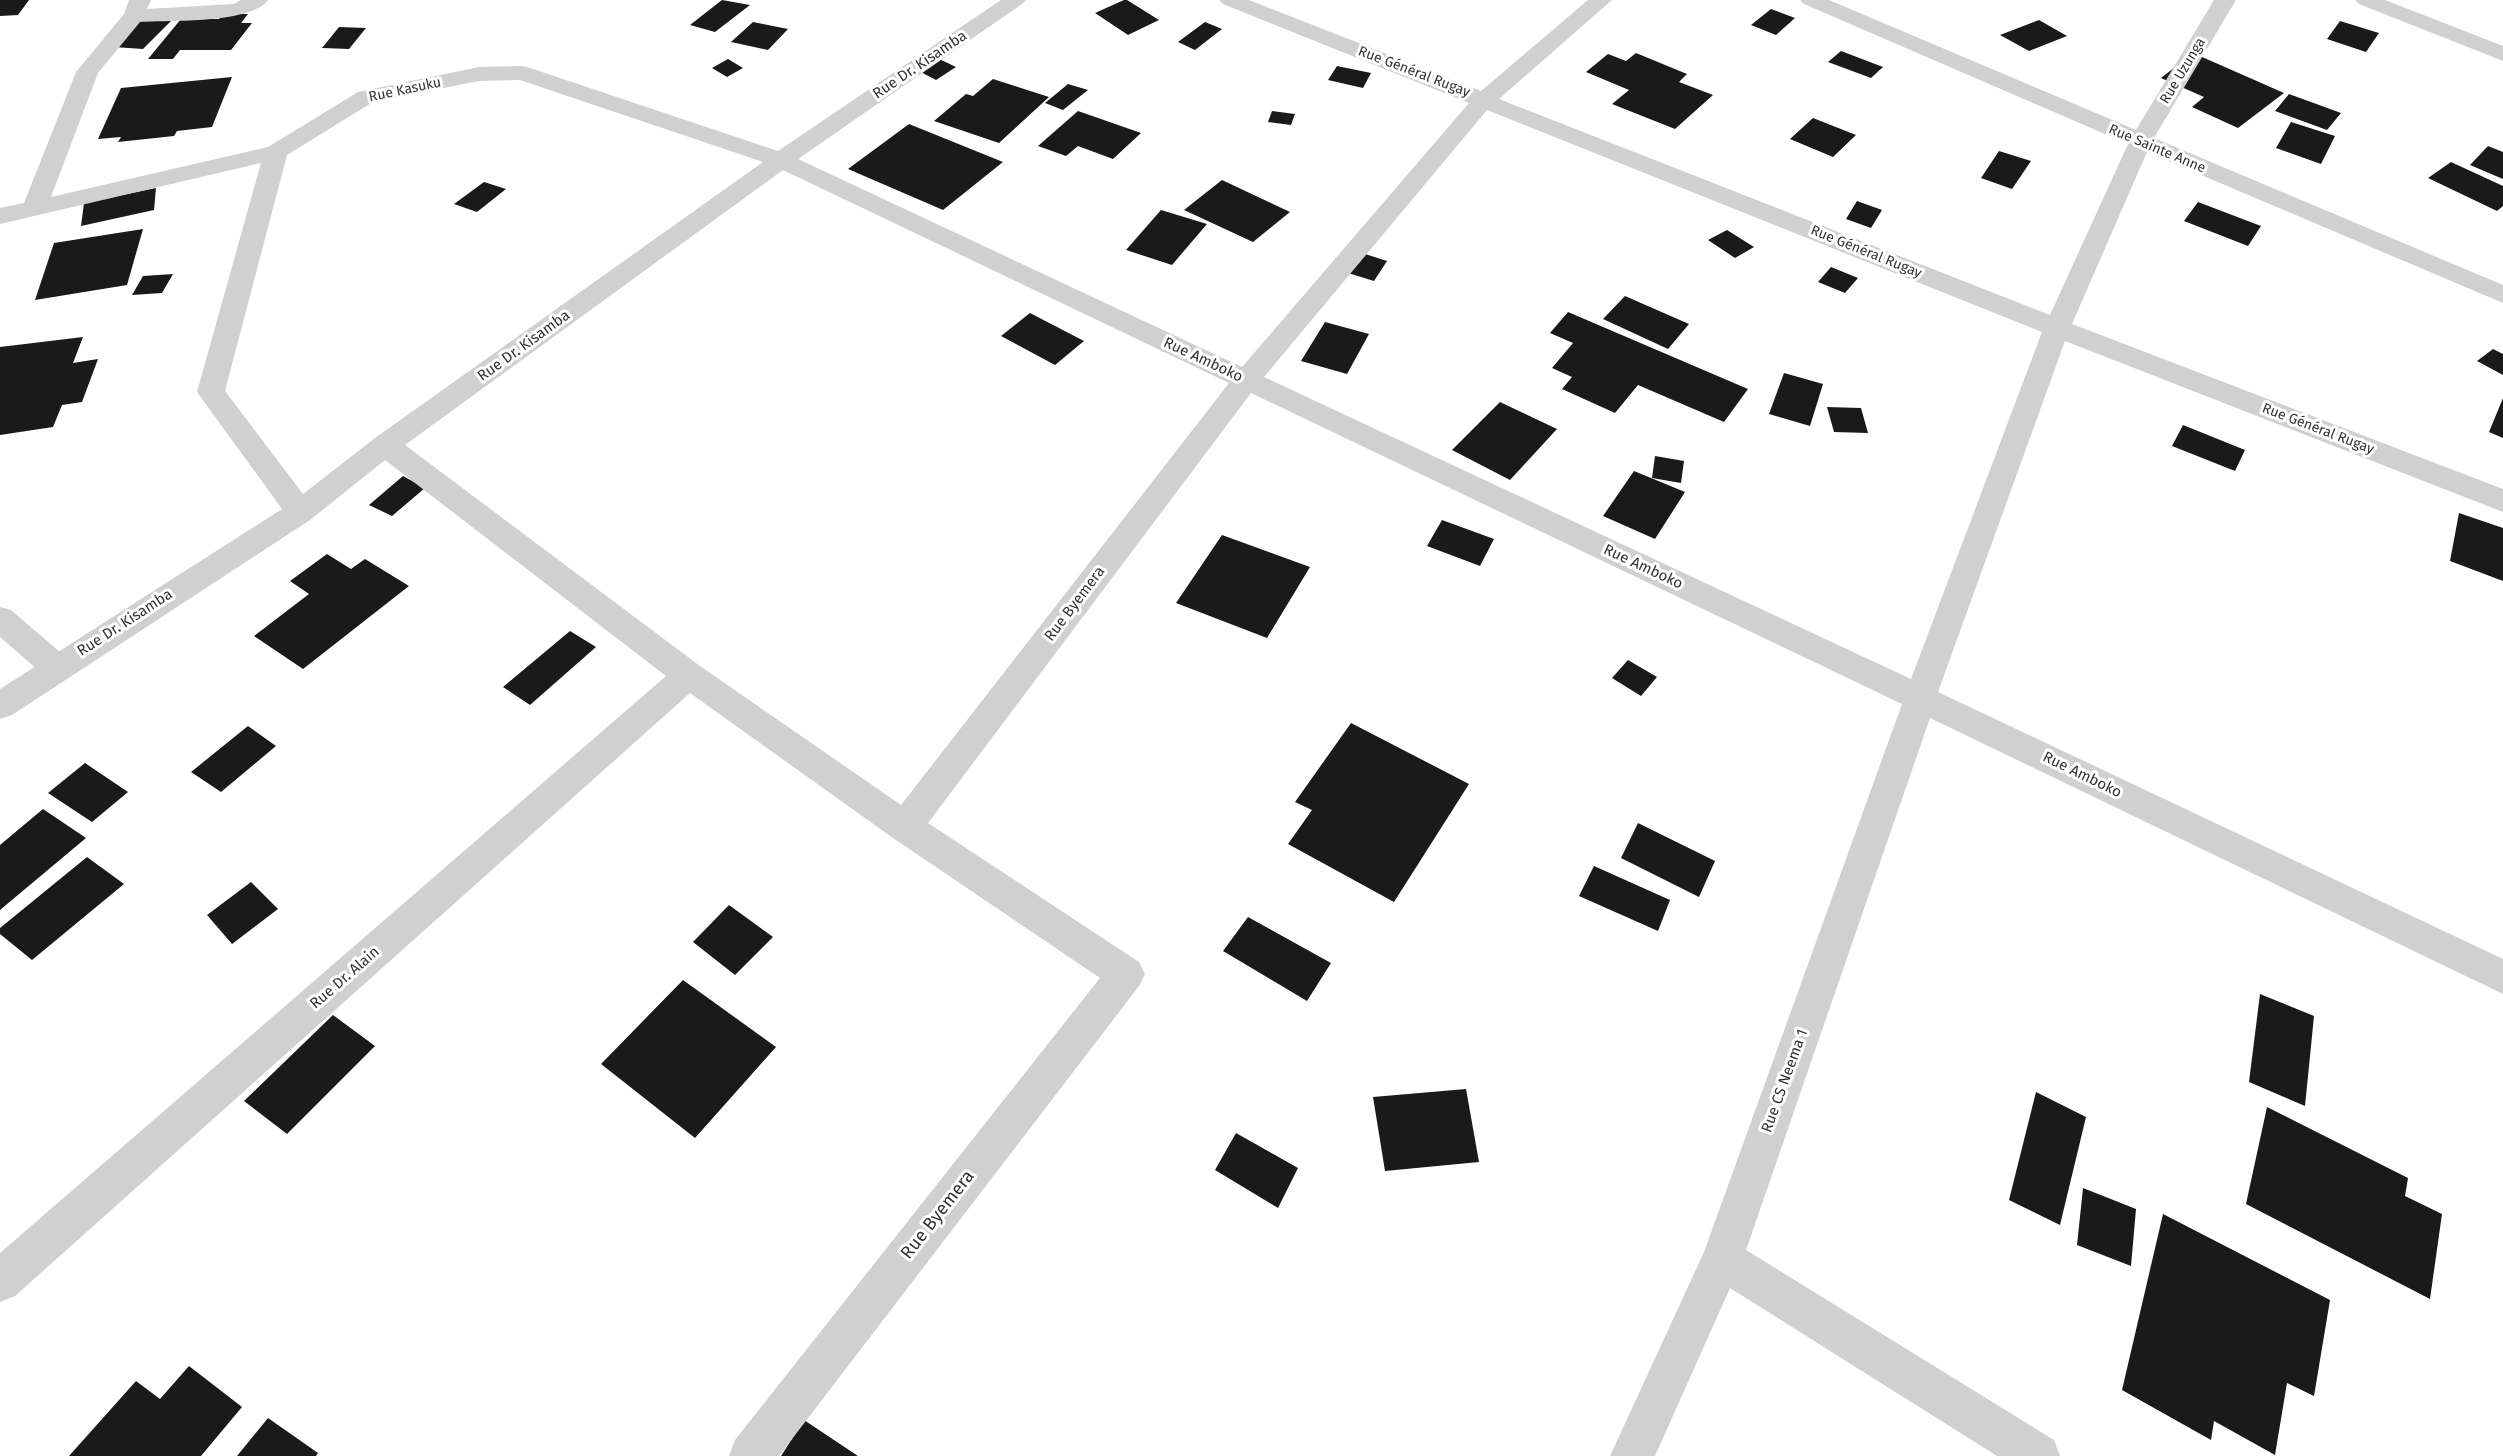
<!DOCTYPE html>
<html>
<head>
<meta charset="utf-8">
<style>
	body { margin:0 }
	canvas { display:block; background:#fff }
</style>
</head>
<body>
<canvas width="2503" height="1456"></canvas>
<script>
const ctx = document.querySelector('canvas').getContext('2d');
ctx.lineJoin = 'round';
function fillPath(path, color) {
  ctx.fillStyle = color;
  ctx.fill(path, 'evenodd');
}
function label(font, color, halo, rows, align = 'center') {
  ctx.font = font + ' "Fira Sans",sans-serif';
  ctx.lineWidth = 6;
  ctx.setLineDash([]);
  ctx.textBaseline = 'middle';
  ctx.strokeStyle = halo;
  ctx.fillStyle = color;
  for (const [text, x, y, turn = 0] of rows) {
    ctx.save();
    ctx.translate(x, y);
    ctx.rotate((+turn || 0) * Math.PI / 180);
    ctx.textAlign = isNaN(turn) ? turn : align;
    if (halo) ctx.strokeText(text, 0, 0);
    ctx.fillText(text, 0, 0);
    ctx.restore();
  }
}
const building = new Path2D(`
	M0,0H29L18,15L0,16Z
	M722,0L750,5L715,32L690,25Z
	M1124,0H1127L1159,20L1128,35L1095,13Z
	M1771,9L1795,18L1776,35L1751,25Z
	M224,14H248L241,23H252L231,50H180L173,59H148L181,19H219Z
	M143,18L172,20L143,49L114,47Z
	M2039,20L2067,36L2029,51L2000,35Z
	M2340,21L2379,33L2366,52L2327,39Z
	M753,22L788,29L768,50L731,42Z
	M1205,22L1222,29L1195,50L1178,42Z
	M339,27L366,28L349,49L322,48Z
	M1841,51L1883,67L1871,78L1828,62Z
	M1636,53L1687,74L1679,82L1713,95L1675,129L1612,104L1629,90L1586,72L1608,54L1626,61Z
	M2193,53L2284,93L2238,128L2192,107L2204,97L2161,78Z
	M935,57L956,67L936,80L915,69Z
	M728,59L743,68L727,77L712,68Z
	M1337,66L1371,73L1363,88L1328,80Z
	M232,77L212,127L177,131L174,136L118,142L121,137L98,139L121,88Z
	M993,79L1049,97L999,143L934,121L966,94L973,96Z
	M1068,84L1088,90L1063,110L1045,103Z
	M2289,94L2341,113L2327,130L2275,111Z
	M1078,111L1141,133L1113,159L1078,146L1066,156L1038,146Z
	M1272,111L1295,114L1291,125L1268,122Z
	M1813,118L1856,135L1833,157L1790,139Z
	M2291,122L2335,136L2321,164L2276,148Z
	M909,124L1003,162L943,210L848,169Z
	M2488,146L2503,152V179L2470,165Z
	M1999,151L2031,161L2012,189L1981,178Z
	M2451,162L2503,186V206L2497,211L2428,178Z
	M1222,180L1290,212L1253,242L1184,210Z
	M484,182L506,189L477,212L454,204Z
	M156,188L154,210L81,226L84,203Z
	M1857,201L1882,210L1871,228L1846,219Z
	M2198,202L2261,226L2248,246L2184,221Z
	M1161,210L1207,224L1172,265L1126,250Z
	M143,229L127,285L35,300L54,243Z
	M1727,230L1754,247L1735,258L1708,240Z
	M1362,253L1387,261L1374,281L1348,273Z
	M1831,267L1858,278L1845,293L1818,282Z
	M173,274L162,293L132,295L143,276Z
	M1625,296L1689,324L1668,349L1603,319Z
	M1568,312L1748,389L1724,422L1638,385L1615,413L1562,389L1572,377L1552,368L1573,343L1550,333Z
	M1030,313L1084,341L1055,365L1001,336Z
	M1325,322L1369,334L1347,374L1301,361Z
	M83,337L73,363L98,359L82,402L62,405L53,427L0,435V347Z
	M2493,349L2503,354V375L2477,361Z
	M1784,373L1823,384L1810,426L1769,414Z
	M2503,398V438L2489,432Z
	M1500,402L1557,429L1510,480L1452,450Z
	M1827,407L1861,408L1868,433L1834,432Z
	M2183,425L2245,450L2235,471L2172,446Z
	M1655,456L1684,461L1681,483L1652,478Z
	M1634,471L1685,492L1655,539L1603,516Z
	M403,476L425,488L392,516L369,505Z
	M2459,513L2503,528V581L2450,561Z
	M1442,520L1494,539L1480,566L1427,546Z
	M1222,535L1310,567L1267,638L1176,603Z
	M327,554L351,569L365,559L409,586L303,669L254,636L309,594L290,581Z
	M570,631L596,647L530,705L503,687Z
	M1628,660L1657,677L1641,696L1612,678Z
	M1351,723L1469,784L1394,902L1288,844L1312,810L1295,802Z
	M248,726L276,746L221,792L191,772Z
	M85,763L128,792L92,822L48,793Z
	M43,809L86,838L0,910V845Z
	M1638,823L1715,861L1699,897L1621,858Z
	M87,857L124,884L32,960L0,934V928Z
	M1594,866L1670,900L1658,931L1579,896Z
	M251,882L278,909L232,944L207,915Z
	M729,905L773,937L735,975L693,942Z
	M1248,917L1331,963L1307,1001L1223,951Z
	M683,980L776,1047L695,1138L601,1064Z
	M2260,994L2314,1016L2305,1106L2249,1082Z
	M333,1015L375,1046L287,1134L244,1101Z
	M1466,1089L1479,1162L1385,1171L1373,1097Z
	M2036,1092L2086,1117L2060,1225L2009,1200Z
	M2267,1107L2408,1178L2405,1196L2442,1214L2430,1299L2246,1204Z
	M1236,1133L1298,1168L1278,1208L1215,1170Z
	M2083,1188L2136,1209L2131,1266L2077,1245Z
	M2163,1214L2330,1300L2314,1396L2287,1383L2275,1455L2214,1421L2211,1440L2122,1390Z
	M189,1366L242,1407L201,1456H69L136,1381L160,1399Z
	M268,1418L318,1453L316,1456H237Z
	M804,1420L858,1456H781Z`);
const service = new Path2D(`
	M0,607L11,610L68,659L73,668L68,677L57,681L46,677L0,637Z`);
const minor = new Path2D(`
	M129,0H151L147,9L234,4L241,0H268C251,24 169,20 140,22L98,73L51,197L268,147L358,92L479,67L522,66L530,68L778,151L1001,0H1026L1022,4L798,159L1242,367L1469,103L1223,4L1219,0H1249L1481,91L1588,0H1612L1499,99L2050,315L2128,144L1804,4L1800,0H1829L2136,130L2214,0H2236L2154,138L2503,285V303L2147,152L2072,324L2503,489V512L2065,341L1938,692L2503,959V994L1930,718L1746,1250L2054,1440L2060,1456H1997L1730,1288L1655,1456H1610L1704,1252L1902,704L1251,393L928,823L1139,962L1145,974L1139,986L779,1456H729L735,1440L1100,978L893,838L690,693L15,1296L0,1302V1253L666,676L385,460L310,520L12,715L0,719V689L282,509L197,392L261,163L0,224V208L24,203L76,72L124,14ZM520,80L763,162L375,438L303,494L225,391L287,155L373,102L479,81ZM1487,110L2042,332L1911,679L1264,377ZM783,170L1229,383L901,805L700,666L405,445Z
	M2355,0H2385L2503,46V61L2359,4Z`);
const farStreetnames = [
	["Rue Uzunga",2183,71,-59],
	["Rue Général Rugay",1414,72,21],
	["Rue Kasuku",405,90,-12],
	["Rue Sainte Anne",2157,149,23],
	["Rue Général Rugay",1866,252,22],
	["Rue Général Rugay",2318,429,21]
];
const streetNames = [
	["Rue Dr. Kisamba",920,65,-34],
	["Rue Dr. Kisamba",524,346,-36],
	["Rue Amboko",1203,360,25],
	["Rue Amboko",1643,567,25],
	["Rue Byemera",1075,604,-53],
	["Rue Dr. Kisamba",125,623,-33],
	["Rue Amboko",2082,775,26],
	["Rue Dr. Alain",345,978,-41],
	["Rue CS Neema 1",1785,1081,-70]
];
const nearStreetnames = [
	["Rue Byemera",938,1215,-52]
];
fillPath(building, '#1a1a1a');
fillPath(service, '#d0d0d0');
fillPath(minor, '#d0d0d0');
label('14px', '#333', '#fff', farStreetnames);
label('15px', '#333', '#fff', streetNames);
label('18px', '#333', '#fff', nearStreetnames);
</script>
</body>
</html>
